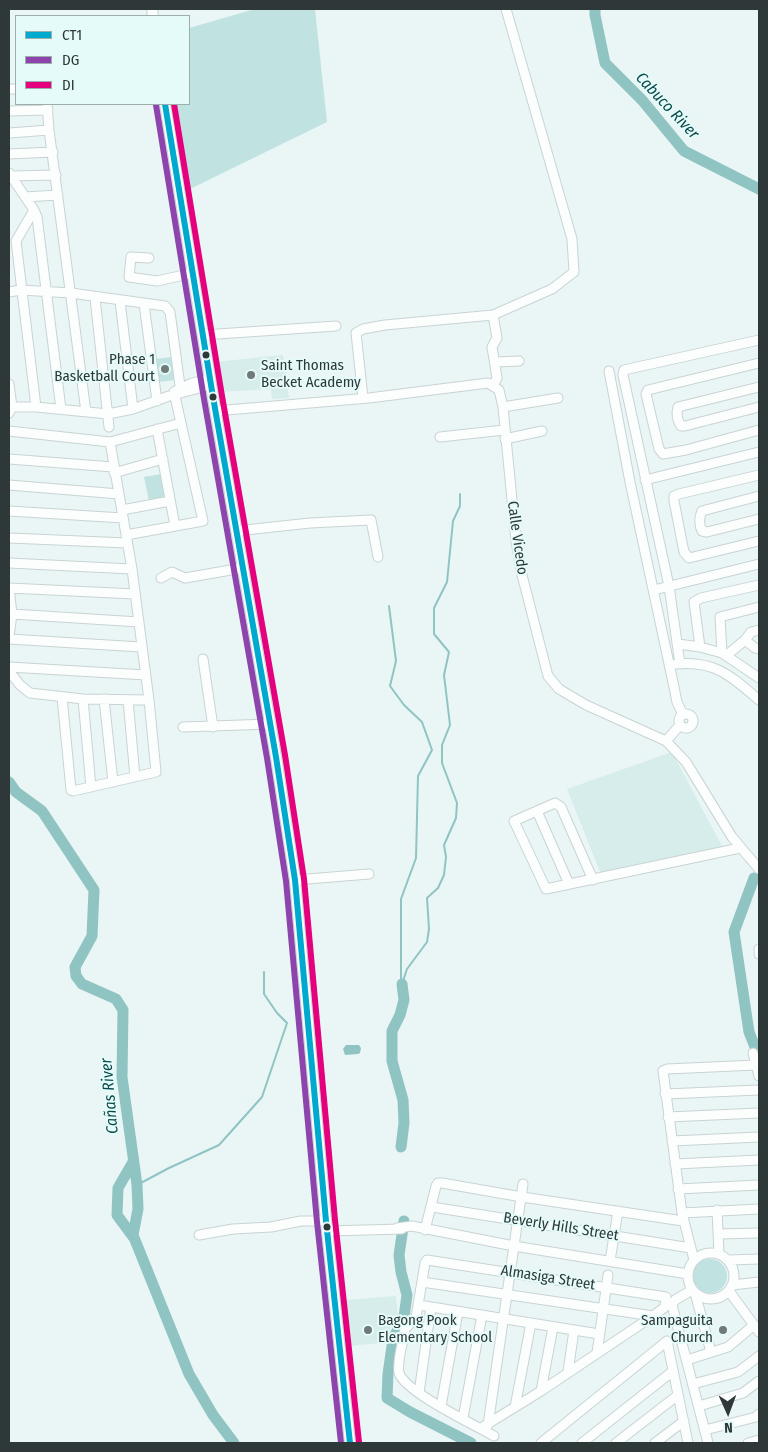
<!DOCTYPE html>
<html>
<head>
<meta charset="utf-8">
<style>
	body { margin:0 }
	#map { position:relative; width:768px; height:1452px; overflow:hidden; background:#e9f6f5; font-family:"Fira Sans Condensed",sans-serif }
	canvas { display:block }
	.frame { position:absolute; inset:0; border:10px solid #2f3838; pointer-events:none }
	.legend { position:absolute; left:15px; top:15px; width:175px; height:90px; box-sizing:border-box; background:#e4fbfa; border:1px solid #9cadac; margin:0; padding:6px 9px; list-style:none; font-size:15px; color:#2f3838 }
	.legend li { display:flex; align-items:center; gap:10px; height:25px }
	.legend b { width:25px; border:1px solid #9cadac }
	.north { position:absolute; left:703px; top:1387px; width:50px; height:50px; -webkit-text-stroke:4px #e4fbfa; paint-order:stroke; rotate:178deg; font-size:14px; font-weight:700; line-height:20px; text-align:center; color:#2f3838 }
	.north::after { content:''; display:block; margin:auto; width:18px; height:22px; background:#2f3838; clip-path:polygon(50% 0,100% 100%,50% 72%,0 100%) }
</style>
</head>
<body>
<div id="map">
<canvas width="768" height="1452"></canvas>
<div class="frame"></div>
<ul class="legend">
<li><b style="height:6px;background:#00a9ce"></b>CT1</li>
<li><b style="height:6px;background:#8e44ad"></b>DG</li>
<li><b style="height:6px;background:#e5007d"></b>DI</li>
</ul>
<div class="north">N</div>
</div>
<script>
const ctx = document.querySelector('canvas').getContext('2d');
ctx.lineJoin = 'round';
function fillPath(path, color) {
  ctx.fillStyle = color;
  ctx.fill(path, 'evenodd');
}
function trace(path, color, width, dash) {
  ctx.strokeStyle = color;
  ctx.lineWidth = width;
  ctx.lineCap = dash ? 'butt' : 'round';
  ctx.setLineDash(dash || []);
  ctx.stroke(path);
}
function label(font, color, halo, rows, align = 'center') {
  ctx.font = font + ' "Fira Sans Condensed",sans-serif';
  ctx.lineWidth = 4;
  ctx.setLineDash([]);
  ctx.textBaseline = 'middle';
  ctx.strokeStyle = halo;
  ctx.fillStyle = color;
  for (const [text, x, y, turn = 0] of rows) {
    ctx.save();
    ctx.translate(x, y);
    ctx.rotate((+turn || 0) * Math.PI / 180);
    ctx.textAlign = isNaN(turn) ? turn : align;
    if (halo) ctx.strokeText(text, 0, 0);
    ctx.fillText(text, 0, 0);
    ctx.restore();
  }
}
const built = new Path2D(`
	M283,355L289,398L272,399L271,389L219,392L215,362Z
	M672,752L723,848L601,874L567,789Z
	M396,1296L398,1317L381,1343L349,1346L344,1300Z`);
const green = new Path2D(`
	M255,9H315L327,122L188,190L174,104H189V28Z
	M172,357L175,380L158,382L155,359Z
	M161,474L166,499L149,501L144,477Z
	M693 1276a17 17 0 1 1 34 0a17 17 0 1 1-34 0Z`);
const water = new Path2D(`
	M346,1045H359L361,1048L360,1053L358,1054L345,1055L343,1049Z`);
const stream = new Path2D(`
	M389,606L396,661L390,686L404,705L422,722L432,750L418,776L416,858L401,899V981
	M402,984L407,969L427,942L429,929L427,898L438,888L444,875L446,857L444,845L456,818L457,803L442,763V745L450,725L444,675L449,652L434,634V608L447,582L453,521L460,506V494
	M137,1185L169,1168L219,1145L262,1097L287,1023L277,1013L264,994V972`);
const river = new Path2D(`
	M595,9V15L605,63L642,100L684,151L759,189
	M9,782L16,792L42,811L94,890L92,936L75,967L76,976L82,984L116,999L123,1010L122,1077L137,1185L138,1209L133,1235L189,1374L213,1415L234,1443
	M754,878L734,932L749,1032L759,1057
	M401,1147L404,1123L403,1100L392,1061V1031L400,1015L404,1000L402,984
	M133,1162L118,1188L117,1215L134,1238
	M404,1221L399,1255L401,1272L407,1295L404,1317L393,1339L388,1374L387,1398L410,1412L471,1443`);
const minor = new Path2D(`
	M9,89H16
	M47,104L49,130L86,412
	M9,111L48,110
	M9,133L49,130
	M9,154L53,152
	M9,173L34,210L37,217L61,409
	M11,176L56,175
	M25,197L58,195
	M34,210L16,241L36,407
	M149,258L131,257L129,277L157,281L193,273
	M9,292L21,290L71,293L165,306L170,312L181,393
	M95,298L109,427
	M120,301L133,409
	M144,304L157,401
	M493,315L552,289L574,272L572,239L506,9
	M203,335L336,326
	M496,362L519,361
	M759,363L648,390L646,394L659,449L663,454L686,450L759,430
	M609,371L630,482L674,687L677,702L683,715
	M9,384L12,407L9,413
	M759,387L678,407C676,414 677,420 681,426H685L759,407
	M177,390L192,383L210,379
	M363,398L356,333L363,329L385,325L493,315L497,338L492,347L497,378L493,386
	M9,407H36L108,414L133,409L169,396L211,385
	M503,407L558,398
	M215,411L369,398L488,383L499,390L503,407L516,541L522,575L548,676L559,689L586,705L666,741L686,762L732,837L759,869
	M157,429L175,526
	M9,431L110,442L181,423
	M440,437L504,430
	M505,439L542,431
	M9,459L113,467
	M114,473L163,459
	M759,475L679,494L674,496V501L684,552L689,558L759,541
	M645,480L759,452
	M9,485L119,494
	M759,496L702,511C699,517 699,525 702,531L707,532L759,519
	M122,510L170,501
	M9,511L123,518
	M236,531L310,523L371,520L378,557
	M126,535L203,521L174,392
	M9,538L127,543
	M9,563L132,569
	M161,578L172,572L185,578L242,568
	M9,588L135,594
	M9,588L12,614L9,637
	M654,590L759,564
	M12,614L139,622
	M9,639L141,647
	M745,640L755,648L759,649
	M678,644L700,647L722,653L759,678
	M700,647L694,602L701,598L759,585
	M722,653L720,617L759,607
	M727,655L745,640L751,632L759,630
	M203,659L213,727
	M676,664C715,660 731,676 759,700
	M680,664L669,586L623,375L624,370L759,340
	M9,667L146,675
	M9,671L20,685L30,693L83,699L149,700
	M62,697L71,790L73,791L156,772L149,700L132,569L110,442
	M83,699L91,787
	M104,699L113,782
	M128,700L135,777
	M679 721a7 7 0 1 1 14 0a7 7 0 1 1-14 0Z
	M183,727L270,724
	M666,741L680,725
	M537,811L569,884
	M295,880L369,874
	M593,880L561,807L555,803L514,821L546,889L740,848
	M759,949V954
	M753,1053L759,1076
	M665,1094L759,1090
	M668,1117L759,1113
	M672,1141L759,1137
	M675,1164L759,1160
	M678,1189L759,1185
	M432,1207L691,1248
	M717,1210L719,1254
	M682,1213L759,1209
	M397,1228L412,1226L514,1246L688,1274
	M425,1230L436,1186L438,1183H442L522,1197L683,1221
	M328,1231L402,1229
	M718,1234L759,1233
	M199,1235L233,1229L271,1227L301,1221H326
	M688 1276a23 23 0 1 1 46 0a23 23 0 1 1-46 0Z
	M694,1260L682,1213L663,1071L667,1069L756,1065
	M728,1260L759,1259
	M610,1261L618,1211
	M422,1282L653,1316
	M732,1285L759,1282
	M692,1290L675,1300L672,1305L708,1443
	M729,1291L759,1332
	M695,1293L711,1352
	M419,1305L599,1334
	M597,1353L608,1275
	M687,1360L728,1347L754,1325
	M568,1372L574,1330
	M693,1384L738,1372L759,1356
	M541,1391L553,1327
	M419,1393L431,1307
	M441,1406L458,1312
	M699,1406L743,1393L759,1381
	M515,1407L531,1323
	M463,1418L482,1315
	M488,1425L523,1184
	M481,1428L541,1391L653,1316L665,1307L666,1297L427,1260L425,1263L416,1317L405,1329L404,1335C402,1344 397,1364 399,1373C405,1392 475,1425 494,1436
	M705,1430L756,1417L759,1414
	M541,1443L667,1341L688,1443
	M582,1443L673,1371
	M616,1443L678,1395
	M655,1443L684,1421
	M748,1443L759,1440`);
const major = new Path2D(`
	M152,9L153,16
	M165,104L213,397L276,757L295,880L326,1221L350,1443`);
const bus1 = new Path2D(`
	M165,104L213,397L276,757L295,880L326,1221L350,1443`);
const bus2 = new Path2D(`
	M156,105L204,399L267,758L286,881L317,1222L341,1443`);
const bus3 = new Path2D(`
	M174,104L222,396L285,755L304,879L335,1220L359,1442`);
const markers = [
	[206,355,4.5,"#2f3838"],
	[165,369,5,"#707a7a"],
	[251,375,5,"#707a7a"],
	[213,397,4.5,"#2f3838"],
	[327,1227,4.5,"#2f3838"],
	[368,1330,5,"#707a7a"],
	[723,1330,5,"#707a7a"]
];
const poiNames = [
	["Phase 1",155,360],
	["Basketball Court",155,377],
	["Saint Thomas",261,366,"left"],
	["Becket Academy",261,383,"left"],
	["Bagong Pook",378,1321,"left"],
	["Elementary School",378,1338,"left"],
	["Sampaguita",713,1321],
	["Church",713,1338]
];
const streetNames = [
	["Calle Vicedo",517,538,82],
	["Beverly Hills Street",561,1227,9],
	["Almasiga Street",548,1278,9]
];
const waterNames = [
	["Cabuco River",667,106,47],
	["Cañas River",110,1096,-95]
];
fillPath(built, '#d6edec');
fillPath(green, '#c0e3e1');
fillPath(water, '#90c4c3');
trace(stream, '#90c4c3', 2);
trace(river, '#90c4c3', 11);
trace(minor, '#c9d3d3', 11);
trace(major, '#c9d3d3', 12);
trace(minor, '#fcfefe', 9);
trace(major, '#fcfefe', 10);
trace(bus1, '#00a9ce', 6);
trace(bus2, '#8e44ad', 6);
trace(bus3, '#e5007d', 6);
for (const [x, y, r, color] of markers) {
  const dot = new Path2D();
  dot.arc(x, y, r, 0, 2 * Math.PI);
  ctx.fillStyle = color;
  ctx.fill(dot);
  trace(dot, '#e4fbfa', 2);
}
label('15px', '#2f3838', '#e4fbfa', poiNames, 'right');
label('15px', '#2f3838', '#e4fbfa', streetNames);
label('italic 16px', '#094a4a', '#e4fbfa', waterNames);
</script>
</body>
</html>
